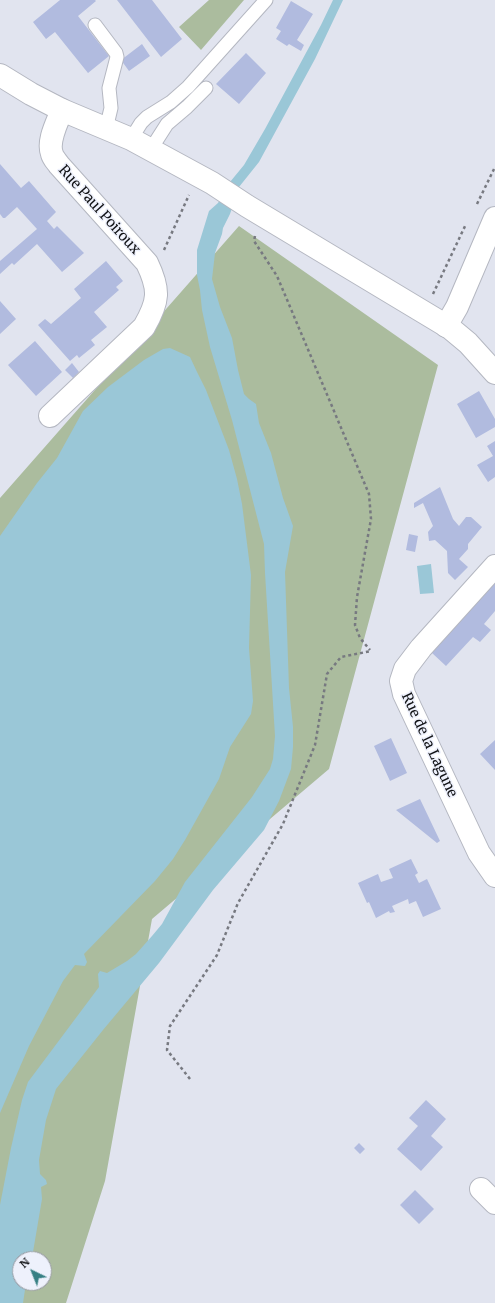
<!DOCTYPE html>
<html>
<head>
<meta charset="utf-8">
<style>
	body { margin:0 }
	#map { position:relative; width:495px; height:1303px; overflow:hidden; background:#e1e4ef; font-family:Merriweather,serif }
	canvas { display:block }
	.north { position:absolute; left:12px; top:1251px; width:40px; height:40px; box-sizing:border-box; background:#eef1fc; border:1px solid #9698a0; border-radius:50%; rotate:317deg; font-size:11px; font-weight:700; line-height:16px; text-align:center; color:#111215 }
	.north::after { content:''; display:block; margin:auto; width:14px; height:18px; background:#378084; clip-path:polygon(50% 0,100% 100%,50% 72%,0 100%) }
</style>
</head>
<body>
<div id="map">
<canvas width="495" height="1303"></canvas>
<div class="north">N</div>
</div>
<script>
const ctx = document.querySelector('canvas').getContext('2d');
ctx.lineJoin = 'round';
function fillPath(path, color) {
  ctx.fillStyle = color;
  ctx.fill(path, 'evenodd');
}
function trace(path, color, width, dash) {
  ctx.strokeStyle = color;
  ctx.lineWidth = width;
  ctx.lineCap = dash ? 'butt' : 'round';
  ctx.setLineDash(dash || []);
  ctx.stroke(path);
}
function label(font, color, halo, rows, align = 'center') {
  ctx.font = font + ' Merriweather,serif';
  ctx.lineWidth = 3;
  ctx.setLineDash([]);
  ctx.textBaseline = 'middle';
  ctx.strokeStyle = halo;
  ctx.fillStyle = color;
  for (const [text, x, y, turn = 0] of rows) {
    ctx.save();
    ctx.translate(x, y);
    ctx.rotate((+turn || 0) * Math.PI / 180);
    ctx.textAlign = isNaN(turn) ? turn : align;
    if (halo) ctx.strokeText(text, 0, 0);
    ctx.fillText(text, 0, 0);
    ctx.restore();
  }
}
const green = new Path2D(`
	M209,0H244L201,50L179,27Z
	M239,226L438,365L329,769L152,919L105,1181L66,1303H0V498ZM20,1259H44V1283H20Z`);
const water = new Path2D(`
	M333,0H343L315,59L259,162L239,187L230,214L223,228L222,234L215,253L212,279L220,307L232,338L238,370L244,394L249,399L256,404L259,423L271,453L283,498L293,526L285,572L289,688L293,727V747L291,769L279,801L264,830L213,890L159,963L103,1030L56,1089L46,1120L39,1160L40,1174L46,1180L47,1184L41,1187L42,1199L33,1252L31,1259H20V1283H26L23,1303H0V1205L11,1148L22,1100L28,1082L99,987L98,974L100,971L107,973L127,961L136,954L152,936L162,924L185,882L252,797L270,769L273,759L275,736L265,573L264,544L232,420L210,347L202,310L200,290L197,275V250L209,211L218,203L230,182L244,165L265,129L321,25Z
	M170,348L190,357L197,372L206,390L229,450L237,479L242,504L251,575L249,648L253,701L251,714L230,747L219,779L185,840L173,859L155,881L84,954L87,962L85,966L75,965L63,981L29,1046L0,1113V536L37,483L57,458L83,411L108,387L144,360L163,349Z
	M431,564L434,593L420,594L417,566Z`);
const building = new Path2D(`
	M60,0H95L96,1L78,16L109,56L88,73L55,32L46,39L33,22Z
	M117,0H152L182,39L161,57Z
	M291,1L313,14L297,40L304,45L301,51L289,44L287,46L276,39L281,31L276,28Z
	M142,44L150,56L129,71L121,60Z
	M246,53L266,73L239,104L216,84Z
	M0,164L21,188L29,181L56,212L47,221L54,229L57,226L84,253L62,272L37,244L14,265L12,263L0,274V261L37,229L17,207L5,218H3L0,214Z
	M106,261L123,281L116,287L119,290L94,312L107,327L91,340L95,345L79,358L77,355L70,361L38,325L45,319L51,324L81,298L74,289Z
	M0,301L16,319L0,334Z
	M35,341L62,372L36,396L8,365Z
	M72,363L79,372L73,378L65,370Z
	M479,391L495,419V427L476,438L457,404Z
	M495,441V477L488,482L477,465L493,456L487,446Z
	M440,487L453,519L459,526L466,517H471L482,527L468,544V549L459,559L468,567L455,580L448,573L447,551L435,540L429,541L428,532L433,526L423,503L414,508V503Z
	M409,534L418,536L415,552L406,550Z
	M495,582V611L484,624L491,630L480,642L473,637L446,666L432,653Z
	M391,738L407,773L390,781L374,746Z
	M495,740V770L480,754Z
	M420,799L440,841L437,843L396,810Z
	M411,859L418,873L415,875L419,883L427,879L441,909L423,917L416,901L409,904L408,899L392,906L395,912L390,913L389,911L376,918L369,902L367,903L358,883L378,874L381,882L393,878L389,869Z
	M426,1100L446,1119L431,1136L443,1147L421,1171L397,1149L418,1126L409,1118Z
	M359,1143L365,1149L360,1154L354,1148Z
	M415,1190L434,1209L419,1224L400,1205Z`);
const path = new Path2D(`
	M477,204L495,167
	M255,236L254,241L277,276L369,494L371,519L357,597L355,625L360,638L370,650
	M164,250L189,195
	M433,294L466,224
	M190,1079L167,1050L170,1026L217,955L238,903L283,824L315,745L327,674L341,657L371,651`);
const service = new Path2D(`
	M95,25L116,53L117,57L109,88L111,108L106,129
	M131,139L141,123L147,117L171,102L188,87L266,0
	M151,149L167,124L187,107L206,88`);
const minor = new Path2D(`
	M446,326L457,307L495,218
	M50,416L144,327C159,301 160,290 147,263L59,165C57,162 53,158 52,154C47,141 57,123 62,110
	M495,566L421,648L405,669L401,681L404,694L479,853L495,876
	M481,1189L495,1203`);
const secondary = new Path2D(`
	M0,75L31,94L62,110L131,139L212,183L247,206L450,328L468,343L495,373`);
const streetNames = [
	["Rue Paul Poiroux",99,210,48],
	["Rue de la Lagune",429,745,65]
];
fillPath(green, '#abbc9e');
fillPath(water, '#9ac7d7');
fillPath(building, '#b1bbdf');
trace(service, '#b4b7c1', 15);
trace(minor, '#b4b7c1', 24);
trace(secondary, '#b4b7c1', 24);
trace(path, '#777980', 2.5, [3, 3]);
trace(service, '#fff', 13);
trace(minor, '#fff', 22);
trace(secondary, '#fff', 22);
label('14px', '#111215', '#eef1fc', streetNames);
</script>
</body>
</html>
